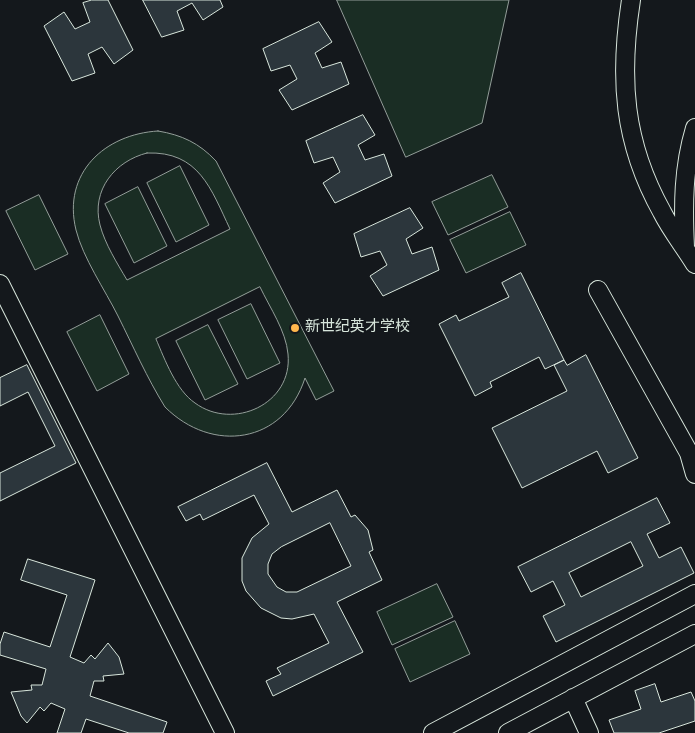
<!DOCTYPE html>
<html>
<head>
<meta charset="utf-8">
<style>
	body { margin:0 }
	canvas { display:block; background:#14181c }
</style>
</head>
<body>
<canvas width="695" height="733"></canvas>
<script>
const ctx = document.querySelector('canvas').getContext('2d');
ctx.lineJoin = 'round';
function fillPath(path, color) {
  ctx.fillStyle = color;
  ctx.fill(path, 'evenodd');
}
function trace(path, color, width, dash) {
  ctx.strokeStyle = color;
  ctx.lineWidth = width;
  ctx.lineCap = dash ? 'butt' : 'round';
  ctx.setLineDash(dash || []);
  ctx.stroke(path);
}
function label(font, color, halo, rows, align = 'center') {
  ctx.font = font + ' Overpass,"Noto Sans SC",sans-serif';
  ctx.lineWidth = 4;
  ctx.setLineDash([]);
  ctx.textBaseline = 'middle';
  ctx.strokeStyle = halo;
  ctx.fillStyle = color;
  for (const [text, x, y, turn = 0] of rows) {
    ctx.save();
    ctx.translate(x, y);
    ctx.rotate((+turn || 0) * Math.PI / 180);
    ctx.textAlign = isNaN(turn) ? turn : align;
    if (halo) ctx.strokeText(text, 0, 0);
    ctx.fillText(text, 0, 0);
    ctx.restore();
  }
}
const green = new Path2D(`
	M337,0H509L482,123L406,157Z
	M158,131C182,135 199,143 216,161L334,391L316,400L305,378C284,444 212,454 165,407C147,378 133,346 118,316C105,290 83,258 76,230C62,173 105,134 158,131ZM147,153C199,151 211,189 230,229L127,280C117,263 105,244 100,225C91,190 115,161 147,153ZM260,287C270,308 286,331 288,354C293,404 233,431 195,403C176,390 165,360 156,339Z
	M180,166L209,225L176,242L147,183Z
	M492,175L508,207L448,235L432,202Z
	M138,187L167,246L134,263L105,204Z
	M39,195L68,254L35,270L6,211Z
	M510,212L526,245L466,273L450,240Z
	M251,304L280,363L247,379L218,320Z
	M100,315L129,374L97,391L67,332Z
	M208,325L238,384L205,400L176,341Z
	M437,584L453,617L392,645L377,612Z
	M455,621L470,654L410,682L395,649Z`);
const building = new Path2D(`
	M92,0H108L133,50L114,64L102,47L88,54L95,73L72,81L44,26L64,12L75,29L90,22L83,3Z
	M143,0H220L223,7L203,20L192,3L177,11L184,30L162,37Z
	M319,22L332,42L315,53L322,68L341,62L349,84L292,110L279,90L297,79L290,65L271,71L263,49Z
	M363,115L375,135L358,145L365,160L384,154L392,176L335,203L323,183L340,172L333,157L314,163L306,141Z
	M410,208L423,228L406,239L412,254L432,247L439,270L383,296L370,276L387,265L380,251L361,257L354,234Z
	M521,273L564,360L545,369L539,357L490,382L492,387L475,396L439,324L456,315L459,321L509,297L502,283Z
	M586,355L638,458L608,473L597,451L522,488L492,428L567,391L554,365L564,360L567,365Z
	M27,365L76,463L0,501V473L55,446L28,392L0,406V378Z
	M267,463L292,512L337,490L351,517L355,515L368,530L373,550L369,552L382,580L337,602L363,652L273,696L266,681L281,674L277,668L329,643L314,614L292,619L281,618L261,608L246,591L242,581V558L252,538L269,524L254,495L203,520L200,514L186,521L178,507ZM330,523L351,566L297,592H286L277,587L268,574V564L272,554L281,547Z
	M657,498L670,523L647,534L659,558L681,547L694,573L556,642L543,616L565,605L553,581L531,592L518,567ZM631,542L643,566L581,597L569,573Z
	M28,559L95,580L70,657L84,663L91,655L95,659L108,643L119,657L124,674L103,676L104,681H94L90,696L167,722L163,733H129L86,719L81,733H57L65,709L51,703L44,711L40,707L27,723L21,716L11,692L32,690L31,685H42L46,669L0,655V644L4,632L50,647L67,595L21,580Z
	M655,684L661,702L691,692L695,701V721L659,733H614L609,720L641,709L635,691Z`);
const minor = new Path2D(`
	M631,0C619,78 623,142 662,212C671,230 684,246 695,264
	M685,247C683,206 683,168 695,128
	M0,284L225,733
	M598,290L689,453L695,474
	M573,698L589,733
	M433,733L695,594
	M508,733L695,634`);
const markers = [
	[295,328,5,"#ffb74d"]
];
const poiNames = [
	["新世纪英才学校",305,328]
];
fillPath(green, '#1a2d24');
trace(green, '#939e99', 1);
fillPath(building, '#2c363c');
trace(building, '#d8e6dc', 1);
trace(minor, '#d8e6dc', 20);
trace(minor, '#14181c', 18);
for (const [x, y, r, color] of markers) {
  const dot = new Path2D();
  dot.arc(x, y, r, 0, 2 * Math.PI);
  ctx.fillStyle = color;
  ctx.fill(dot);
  trace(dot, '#14181c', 2);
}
label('15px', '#d8e6dc', '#14181c', poiNames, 'left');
</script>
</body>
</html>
